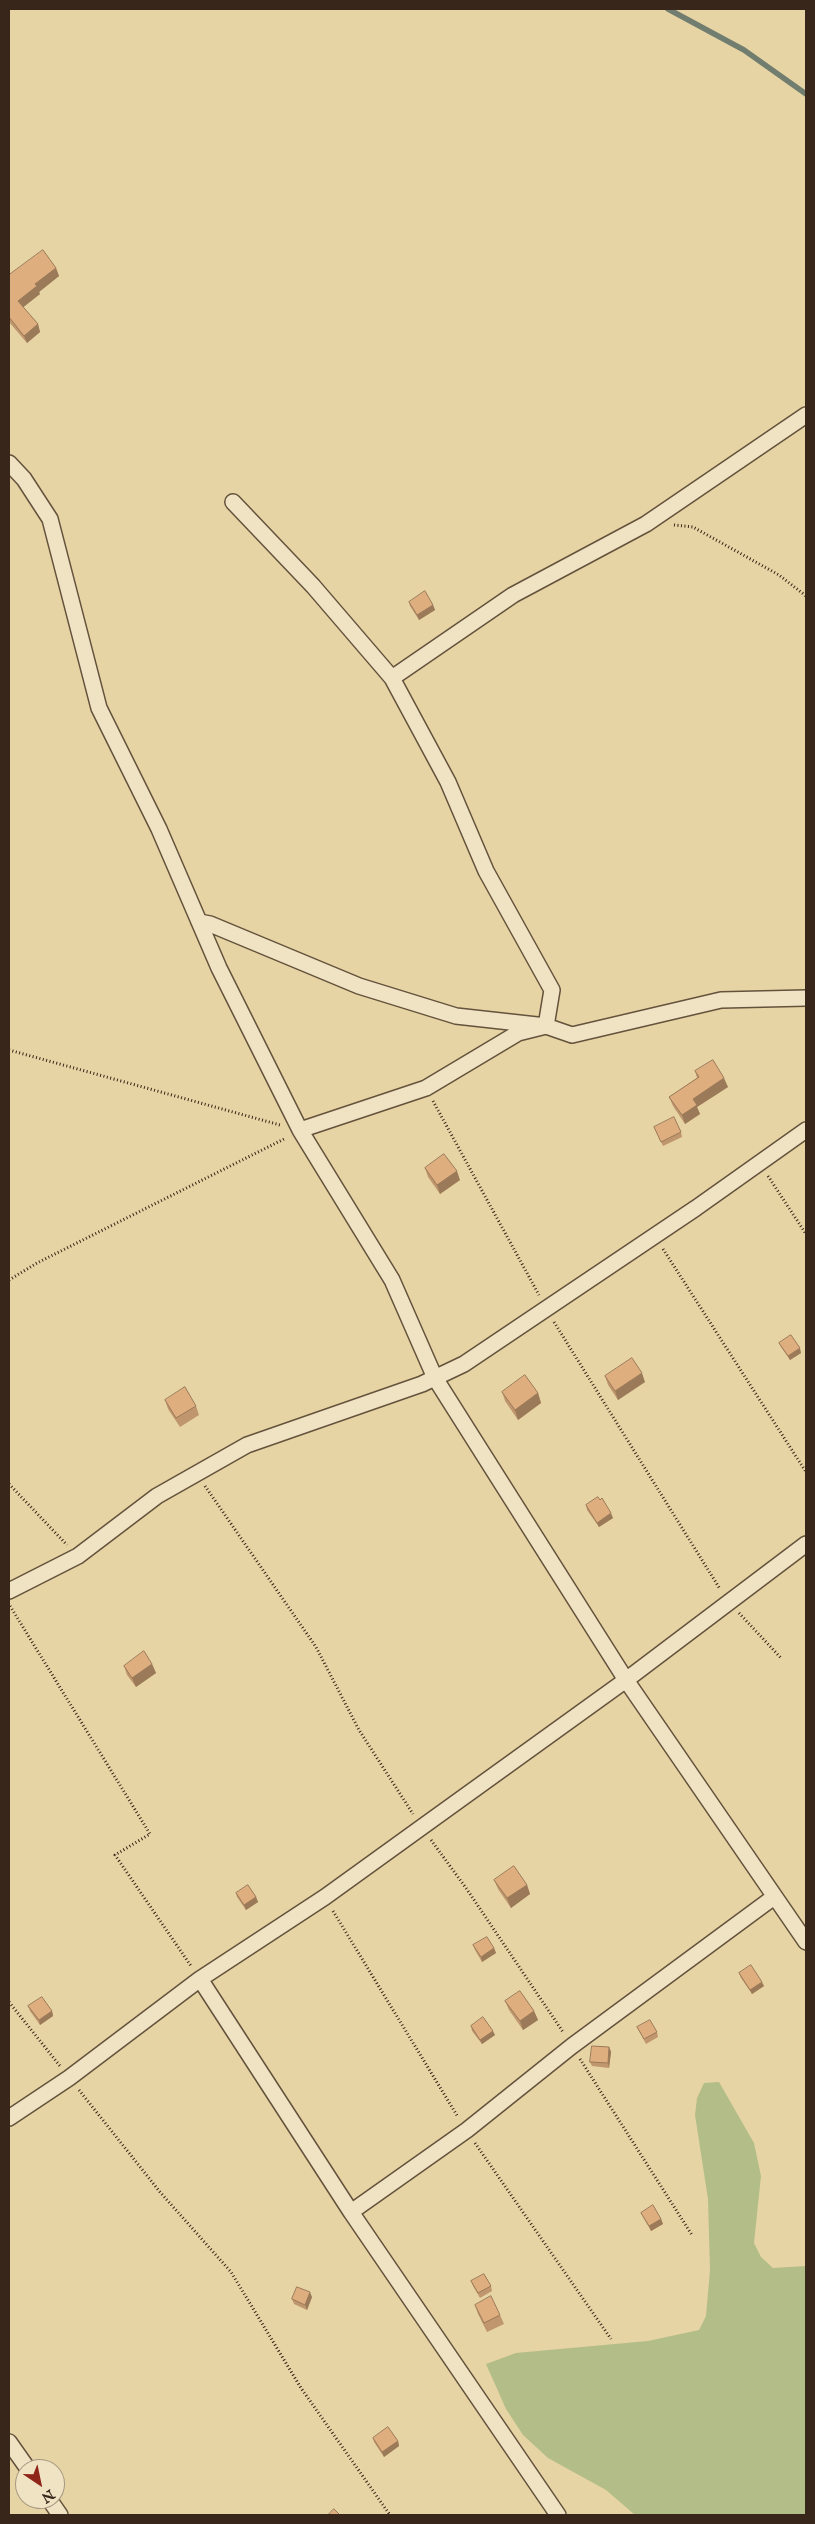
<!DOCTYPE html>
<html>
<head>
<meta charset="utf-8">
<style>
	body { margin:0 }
	#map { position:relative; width:815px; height:2524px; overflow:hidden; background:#e7d4a4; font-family:"IM FELL English",serif }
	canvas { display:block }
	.frame { position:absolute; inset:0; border:10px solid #39261a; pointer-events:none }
	.north { position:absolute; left:15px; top:2459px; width:50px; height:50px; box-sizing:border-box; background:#efe3c4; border:1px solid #a69780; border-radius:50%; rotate:146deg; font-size:14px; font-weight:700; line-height:20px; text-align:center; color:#39261a }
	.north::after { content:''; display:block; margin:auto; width:18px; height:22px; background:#8f2418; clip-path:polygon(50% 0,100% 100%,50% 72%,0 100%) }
</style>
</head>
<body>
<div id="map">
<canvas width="815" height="2524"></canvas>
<div class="frame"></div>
<div class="north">N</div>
</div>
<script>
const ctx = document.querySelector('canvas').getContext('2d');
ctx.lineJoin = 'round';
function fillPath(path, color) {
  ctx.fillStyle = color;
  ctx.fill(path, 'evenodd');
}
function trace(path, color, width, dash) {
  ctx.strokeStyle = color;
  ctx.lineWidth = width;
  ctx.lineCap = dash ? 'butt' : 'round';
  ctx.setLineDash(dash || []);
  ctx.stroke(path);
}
const green = new Path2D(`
	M719,2082L754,2143L761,2176L754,2243L761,2257L773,2268L806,2266V2515H635L606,2490L548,2458L523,2435L506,2409L486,2364L516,2353L648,2341L699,2330L706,2316L710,2270L708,2199L695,2115L697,2098L704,2083Z`);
const stream = new Path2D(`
	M668,9L744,50L806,94`);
const path = new Path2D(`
	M674,525L693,527L779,575L806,596
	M9,1050L280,1125
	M433,1101L539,1295
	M768,1176L806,1234
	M663,1249L806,1472
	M9,1280L37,1263L286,1138
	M554,1322L720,1589
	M9,1484L67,1545
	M205,1486L316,1647L359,1730L413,1814
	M10,1606L150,1834L115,1855L191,1966
	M739,1613L781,1658
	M431,1840L466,1888L563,2032
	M333,1911L458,2117
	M9,2002L60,2066
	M580,2059L692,2235
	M79,2090L160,2192L231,2272L301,2388L390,2515
	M475,2143L611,2339`);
const street = new Path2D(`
	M9,463L24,479L50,519L99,708L159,829L219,968L300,1130L392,1280L435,1378L626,1680L806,1942
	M392,678L513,595L646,524L806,415
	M199,922L210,924L359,986L456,1016L546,1026L552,990L486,871L448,782L392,678L313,586L233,502
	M300,1130L426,1088L518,1033L546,1026L572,1035L721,1000L806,998
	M9,1591L78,1556L157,1496L247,1445L422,1384L464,1364L696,1208L806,1130
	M200,1979L351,2212L558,2515
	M9,2118L69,2078L200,1979L325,1897L422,1827L626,1680L806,1544
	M351,2212L467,2130L572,2046L774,1897
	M9,2442L28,2469
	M49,2499L60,2515`);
const wall = new Path2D(`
	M56,268L59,276L39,292L40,294L23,307L38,324L40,332L27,343L9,322V275Z
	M409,602L433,605L435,610L419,620L410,606Z
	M695,1071L728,1087L697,1107L700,1114L685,1124L673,1106L669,1097L697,1078Z
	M654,1127L681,1132L682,1137L663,1146Z
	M425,1168L460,1180L440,1194L428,1177Z
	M779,1343L801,1353L790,1360L781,1347Z
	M605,1376L645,1382L618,1400L608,1385Z
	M502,1392L538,1393L541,1403L518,1420L505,1401Z
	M165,1400L196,1406L199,1415L180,1427L168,1409Z
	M586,1505L613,1518L599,1527L587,1510Z
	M152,1664L156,1673L136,1687L127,1675L124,1666Z
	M494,1880L527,1885L530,1894L511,1908L498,1889Z
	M236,1893L256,1897L258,1902L246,1910L237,1897Z
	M473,1945L494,1948L496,1953L482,1962L475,1950Z
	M739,1973L764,1986L752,1994L741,1978Z
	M505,2001L534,2011L538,2020L523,2030L509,2010Z
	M28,2006L52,2011L53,2016L40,2025L30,2011Z
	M471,2026L495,2035L482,2044L472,2031Z
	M637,2027L657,2032L658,2037L646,2044Z
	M609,2047L611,2052L609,2068L592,2066L590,2062Z
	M641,2213L661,2219L663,2224L651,2231L643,2217Z
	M471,2281L491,2286L492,2291L480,2298L473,2286Z
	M312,2297L307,2310L294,2304L292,2299Z
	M475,2305L500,2315L504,2324L487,2332L478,2314Z
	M373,2438L398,2441L399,2446L384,2457L374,2442Z`);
const shadedWall = new Path2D(`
	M56,268L59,276L39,292L40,294L21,309L18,301L35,284Z
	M38,324L40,332L27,343L24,336Z
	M433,605L435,610L419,620L417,615Z
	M724,1078L728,1087L697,1107L700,1114L685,1124L682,1115L693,1099Z
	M457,1171L460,1180L440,1194L437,1185Z
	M800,1348L801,1353L790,1360L788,1356Z
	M642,1373L645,1382L618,1400L615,1391Z
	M538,1393L541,1403L518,1420L515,1410Z
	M611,1513L613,1518L599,1527L597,1523Z
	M152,1664L156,1673L136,1687L132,1678Z
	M527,1885L530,1894L511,1908L507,1898Z
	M256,1897L258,1902L246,1910L244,1905Z
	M494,1948L496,1953L482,1962L481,1957Z
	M762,1982L764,1986L752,1994L750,1990Z
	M52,2011L53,2016L40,2025L39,2020Z
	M534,2011L538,2020L523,2030L520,2021Z
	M493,2031L495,2035L482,2044L480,2040Z
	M609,2047L611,2052L609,2068L608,2063Z
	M661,2219L663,2224L651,2231L649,2226Z
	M310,2292L312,2297L307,2310L305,2305Z
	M398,2441L399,2446L384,2457L382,2452Z`);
const building = new Path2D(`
	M43,250L56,268L35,284L37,286L18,301L38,324L24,336L9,317V275Z
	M425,591L433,605L417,615L409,602Z
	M713,1060L724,1078L693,1099L697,1105L682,1115L669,1097L699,1077L695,1071Z
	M674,1117L681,1132L661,1142L654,1127Z
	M444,1154L457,1171L437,1185L425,1168Z
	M791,1335L800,1348L788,1356L779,1343Z
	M632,1358L642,1373L615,1391L605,1376Z
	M525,1375L538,1393L515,1410L502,1392Z
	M185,1387L196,1406L176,1418L165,1400Z
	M598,1497L600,1500L602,1498L611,1513L597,1523L586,1505Z
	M144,1651L152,1664L132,1678L124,1666Z
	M514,1866L527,1885L507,1898L494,1880Z
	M248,1885L256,1897L244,1905L236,1893Z
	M487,1937L494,1948L481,1957L473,1945Z
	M751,1965L762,1982L750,1990L739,1973Z
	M520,1991L534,2011L520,2021L505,2001Z
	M42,1997L52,2011L39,2020L28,2006Z
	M483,2017L493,2031L480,2040L471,2026Z
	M650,2020L657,2032L644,2039L637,2027Z
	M592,2046L609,2047L608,2063L590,2062Z
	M653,2205L661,2219L649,2226L641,2213Z
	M484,2274L491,2286L478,2293L471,2281Z
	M297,2287L310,2292L305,2305L292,2299Z
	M491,2296L500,2315L484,2323L475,2305Z
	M388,2427L398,2441L382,2452L373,2438Z
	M334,2509L340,2515H328Z`);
fillPath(green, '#b3bd87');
trace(stream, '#717e6f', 5.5);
trace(street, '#64523c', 18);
trace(path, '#39261a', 3, [1, 2.5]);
trace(street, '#efe3c4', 15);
fillPath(wall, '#bf966d');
fillPath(shadedWall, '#9b7a59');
fillPath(building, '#deae7f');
trace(building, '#9b7a59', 1);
</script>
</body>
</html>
